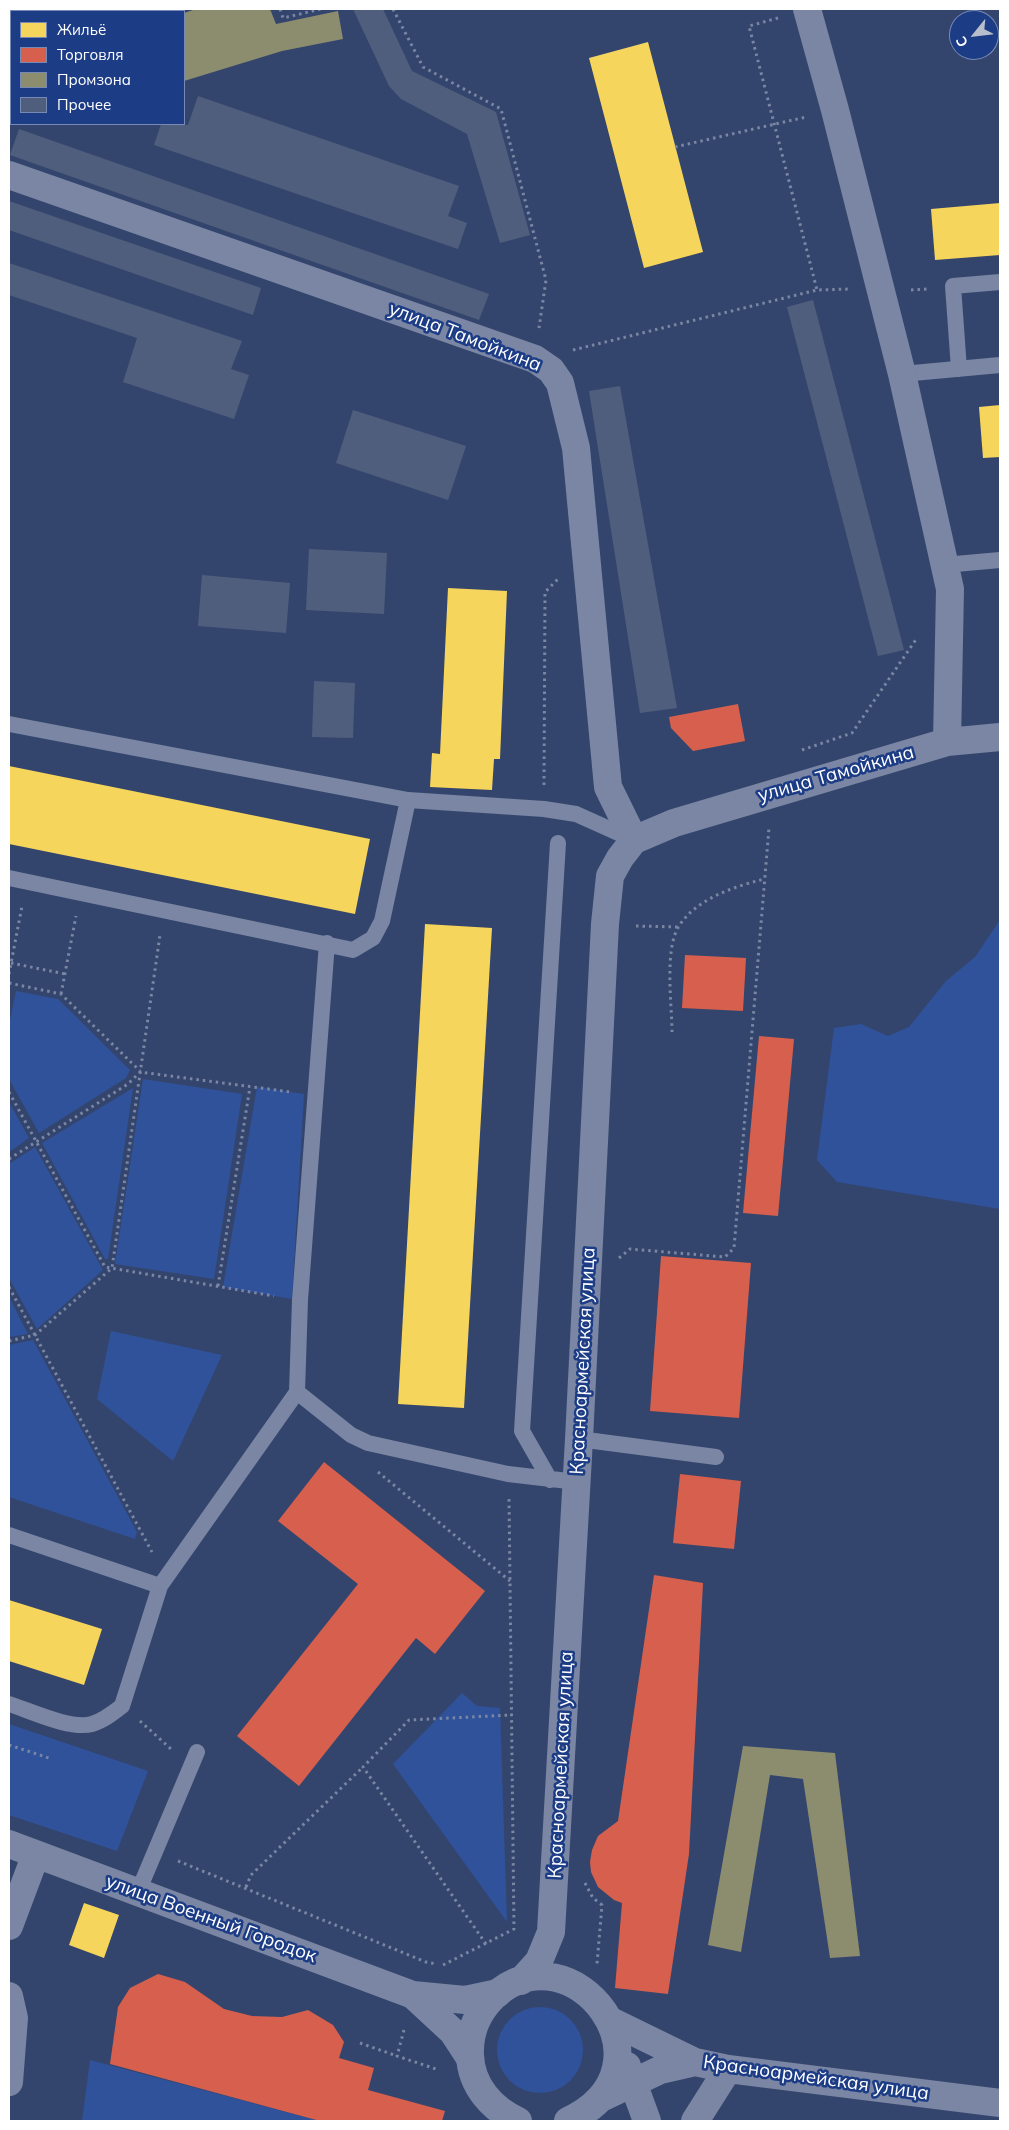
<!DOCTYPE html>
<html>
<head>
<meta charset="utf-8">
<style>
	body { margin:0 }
	#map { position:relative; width:1009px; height:2130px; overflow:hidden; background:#34456d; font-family:Mulish,sans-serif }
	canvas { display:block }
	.frame { position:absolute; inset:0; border:10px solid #fff; pointer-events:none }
	.legend { position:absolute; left:10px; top:10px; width:175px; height:115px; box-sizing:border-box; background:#1c3c85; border:1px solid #778ab6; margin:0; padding:6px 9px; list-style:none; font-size:15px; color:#fff }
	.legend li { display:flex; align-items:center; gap:10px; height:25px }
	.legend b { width:25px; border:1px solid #778ab6 }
	.north { position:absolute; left:949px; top:10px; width:50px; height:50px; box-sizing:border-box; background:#1c3c85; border:1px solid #778ab6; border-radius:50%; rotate:241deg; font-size:14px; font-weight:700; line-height:20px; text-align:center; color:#fff }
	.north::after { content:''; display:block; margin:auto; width:18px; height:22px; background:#b8becc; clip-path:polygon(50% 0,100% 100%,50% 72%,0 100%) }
</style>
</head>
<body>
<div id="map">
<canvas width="1009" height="2130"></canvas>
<div class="frame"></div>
<ul class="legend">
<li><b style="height:14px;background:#f6d55c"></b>Жильё</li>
<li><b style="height:14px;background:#d6604d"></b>Торговля</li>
<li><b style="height:14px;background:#8c8c6e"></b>Промзона</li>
<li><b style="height:14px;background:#505e7e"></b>Прочее</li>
</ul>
<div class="north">С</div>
</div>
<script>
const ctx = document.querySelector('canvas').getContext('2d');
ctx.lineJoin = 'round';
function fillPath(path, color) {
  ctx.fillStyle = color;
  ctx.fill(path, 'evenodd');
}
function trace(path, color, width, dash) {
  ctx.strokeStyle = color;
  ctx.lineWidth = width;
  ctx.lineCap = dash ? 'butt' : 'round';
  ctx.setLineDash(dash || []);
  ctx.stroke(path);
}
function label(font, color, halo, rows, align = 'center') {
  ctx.font = font + ' Mulish,sans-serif';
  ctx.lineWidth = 5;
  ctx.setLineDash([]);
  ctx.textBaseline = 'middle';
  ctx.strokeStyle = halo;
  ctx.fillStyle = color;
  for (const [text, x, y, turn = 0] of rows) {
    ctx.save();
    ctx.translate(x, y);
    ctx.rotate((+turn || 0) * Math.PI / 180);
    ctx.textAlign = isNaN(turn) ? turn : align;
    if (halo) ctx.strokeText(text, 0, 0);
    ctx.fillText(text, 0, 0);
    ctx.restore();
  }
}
const green = new Path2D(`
	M1000,920V1209L837,1182L817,1160L834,1028L861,1024L888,1036L909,1027L946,981L975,957Z
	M16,991L58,999L130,1070L126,1078L39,1133L9,1079V1025Z
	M143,1079L242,1094L214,1279L115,1264Z
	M257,1087L304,1094L292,1299L223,1287Z
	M133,1088L108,1259H105L42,1143Z
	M9,1102L29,1138L9,1152Z
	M35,1147L103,1270L37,1329L9,1278V1164Z
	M9,1297L28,1334L9,1337Z
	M111,1331L222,1355L173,1461L97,1399Z
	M33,1340L137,1532L135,1539L9,1497V1345Z
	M462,1693L477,1706L500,1708L507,1922L393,1764Z
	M9,1724L148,1771L117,1851L9,1815Z
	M497 2050a43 43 0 1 1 86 0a43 43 0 1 1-86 0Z
	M90,2060L320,2121H82Z`);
const homes = new Path2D(`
	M648,42L703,252L644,268L589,58Z
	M1000,203V255L935,260L931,209Z
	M1000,405V457L983,458L979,407Z
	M448,588L507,591L500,759H494L492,790L430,787L432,753L440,754Z
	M9,766L370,839L355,914L9,844Z
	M425,924L492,928L464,1408L398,1404Z
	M9,1600L102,1629L84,1685L9,1661Z
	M84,1903L119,1915L104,1958L69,1945Z`);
const shops = new Path2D(`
	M738,704L745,741L693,751L671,728L669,717Z
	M685,955L746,958L743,1011L682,1008Z
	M759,1036L794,1039L778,1216L743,1213Z
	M661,1256L751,1263L739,1418L650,1411Z
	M324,1462L485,1591L435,1654L416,1638L299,1786L237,1736L358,1584L278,1521Z
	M680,1474L741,1481L734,1549L673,1543Z
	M654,1575L703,1583L689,1854L668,1994L615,1988L622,1903L614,1900L598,1887L591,1872L590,1862L592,1850L598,1836L618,1821Z
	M158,1974L185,1982L224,2009L252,2016L282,2017L308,2010L333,2025L344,2042L339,2058L374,2068L368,2090L445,2111L442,2121H320L110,2064L118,2007L130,1988Z`);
const industry = new Path2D(`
	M196,9H270L276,24L338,11L343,39L282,51L184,81V13Z
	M11,43V104L9,105V44Z
	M743,1746L835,1753L860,1956L830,1958L803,1779L770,1775L741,1952L708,1945Z`);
const building = new Path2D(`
	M353,9H383L412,71L496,112L530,235L500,243L467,134L401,99L389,86Z
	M198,96L459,186L448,216L467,223L458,249L154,145L161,124L188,125Z
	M19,129L489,294L479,320L10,155Z
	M9,201L261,288L253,315L9,230Z
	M9,263L242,341L231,369L249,375L234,419L123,382L137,338L9,295Z
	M813,300L904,650L878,656L787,307Z
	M620,386L677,708L640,713L589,391Z
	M353,410L466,446L448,500L336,463Z
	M309,549L387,553L384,614L306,610Z
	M202,575L290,583L286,633L198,626Z
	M314,681L355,683L353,738L312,737Z`);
const path = new Path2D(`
	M280,9L283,18L321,9
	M393,9L423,67L501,109L546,280L539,328
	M778,18L749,26L817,290
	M675,147L806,117
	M911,290L928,289
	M573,350L817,290L850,289
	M802,750L852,733L917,638
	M544,785L545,592L558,579
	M636,926L678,927
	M11,963L65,974
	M9,974L22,906
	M9,983L61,994L140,1071
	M61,994L76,916
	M672,1032C672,1005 664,949 679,926C696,899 735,886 765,879
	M9,1092L105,1267L274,1296
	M9,1159L128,1084L140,1072L291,1092
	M619,1258L630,1249L725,1257L734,1248L769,828
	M218,1286L250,1087
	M9,1287L152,1552
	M9,1341L35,1335L112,1268L160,935
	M378,1472L510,1581
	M140,1721L171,1749
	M9,1745L49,1758
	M178,1861L426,1962L437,1964
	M585,1883L593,1898L602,1905L597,1964
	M246,1887L251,1875L363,1767
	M486,1944L363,1767L409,1720L512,1715
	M443,1965L514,1929L509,1498
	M404,2030L397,2056L439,2070
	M360,2043L397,2056`);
const service = new Path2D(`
	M959,369L953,286L1000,282
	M902,374L1000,365
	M944,565L1000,560
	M9,724L408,800L544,809L576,814L634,840
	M9,878L353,950L373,938L382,921L408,800
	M297,1392L351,1435L368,1443L508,1474L577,1482
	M579,1439L716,1457
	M550,1480L522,1431L558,843
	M9,1535L160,1586
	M9,1704C31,1711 70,1730 92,1724C103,1721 113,1713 122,1706L160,1586L297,1392L300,1300L327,943
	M138,1892L197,1752`);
const minor = new Path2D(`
	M9,175L535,359L551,370L560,383L576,448L608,787L634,840
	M9,1844L413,1995L465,2000L498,1993
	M9,1926L36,1854
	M413,1995L453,2032L470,2058
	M9,1996L14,2018L9,2082`);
const tertiary = new Path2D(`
	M807,9L835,110L902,374L950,589L947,742
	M521,1981L539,1961L551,1932L579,1439L605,924L610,876L620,858L634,840L674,823L947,742L1000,737
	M611,2021L695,2062L728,2069L1000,2103
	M627,2066L647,2121
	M601,2098L660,2070L695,2062
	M518,2121C492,2109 471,2086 470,2055C469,2033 477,2013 493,1997C572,1923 683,2067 568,2121
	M695,2121L728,2069`);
const streetNames = [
	["улица Тамойкина",465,337,21],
	["улица Тамойкина",836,774,-16],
	["Красноармейская улица",583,1361,-87],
	["Красноармейская улица",561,1765,-87],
	["улица Военный Городок",211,1919,20],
	["Красноармейская улица",816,2078,8]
];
fillPath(green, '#30529b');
fillPath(homes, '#f6d55c');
fillPath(shops, '#d6604d');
fillPath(industry, '#8c8c6e');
fillPath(building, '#505e7e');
trace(path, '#7a86a3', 3, [2.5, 4]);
trace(service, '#7a86a3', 16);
trace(minor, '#7a86a3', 28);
trace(tertiary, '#7a86a3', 28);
label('19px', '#fff', '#1c3c85', streetNames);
</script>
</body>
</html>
